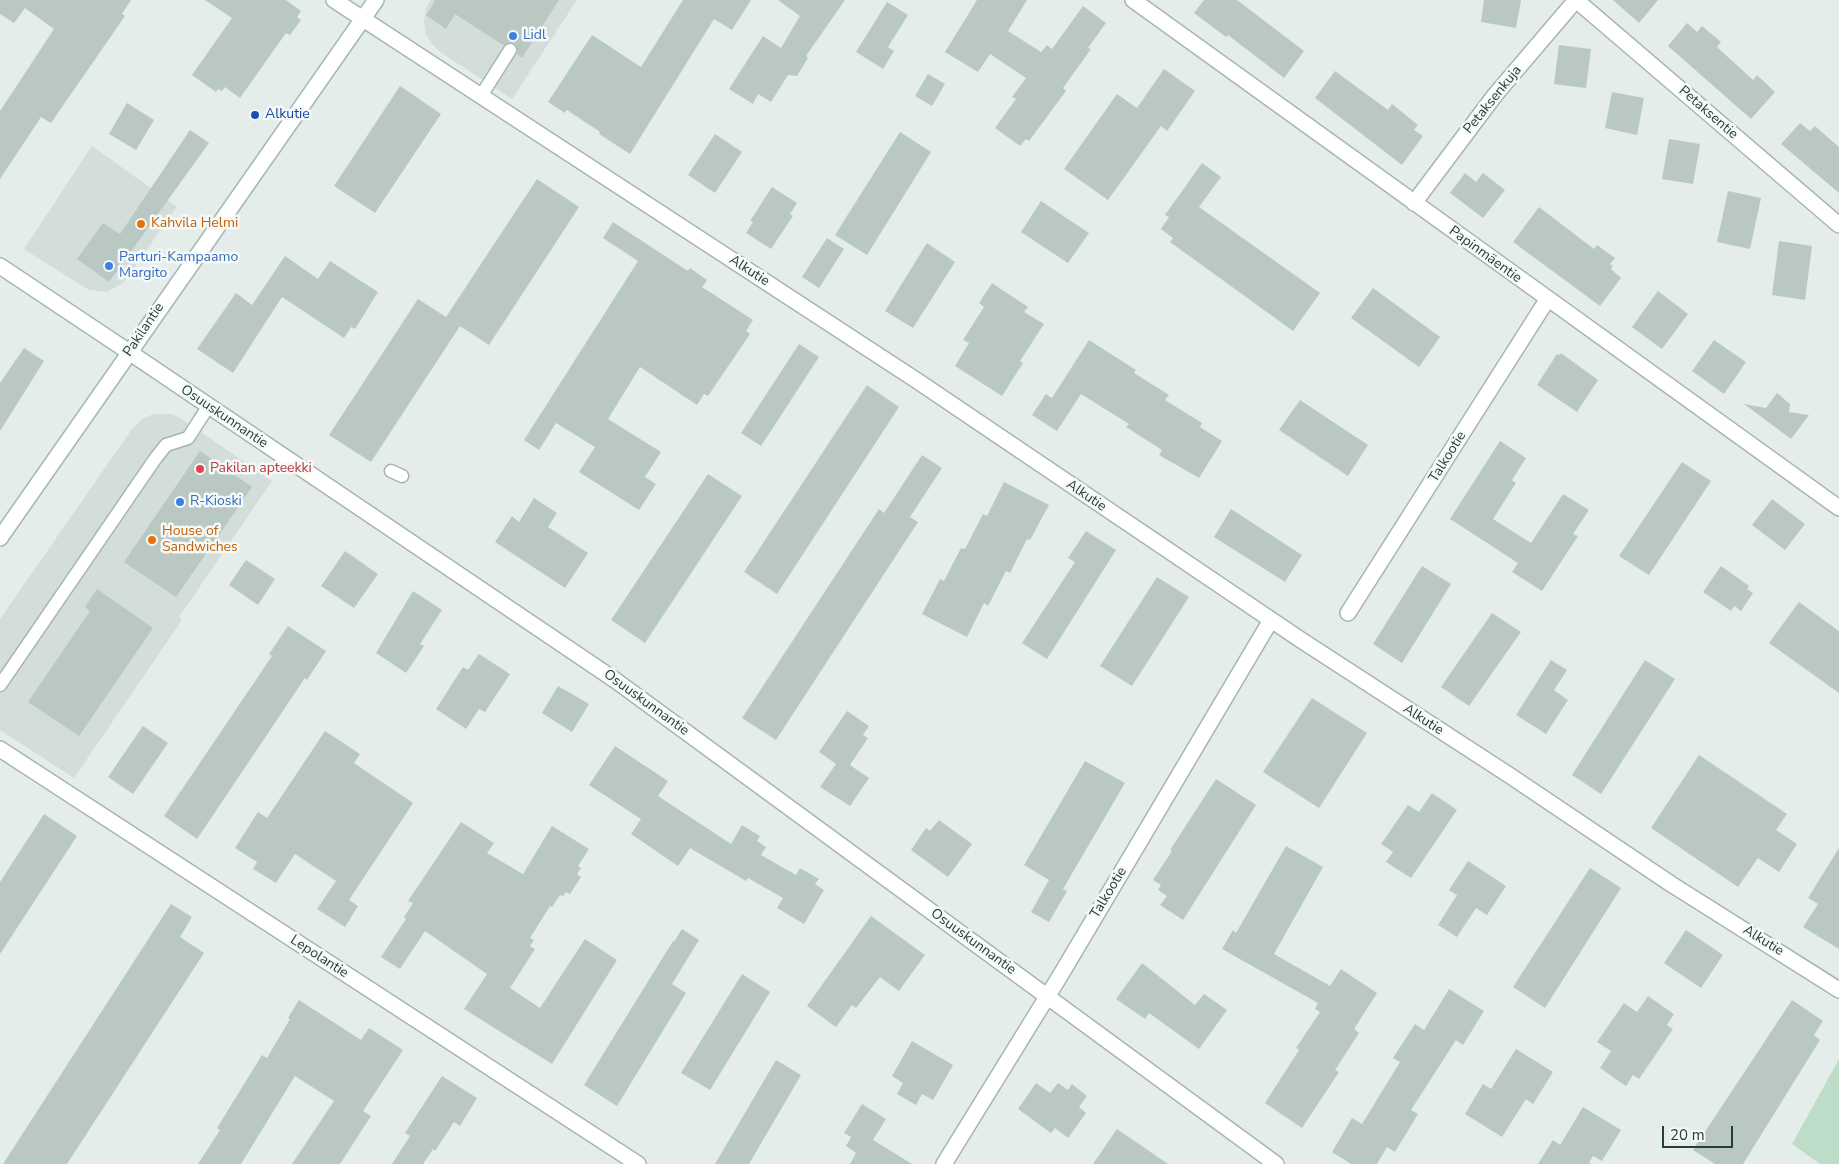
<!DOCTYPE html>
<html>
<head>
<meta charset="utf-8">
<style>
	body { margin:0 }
	#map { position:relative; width:1839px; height:1164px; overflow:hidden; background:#e4edea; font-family:"Nunito Sans",sans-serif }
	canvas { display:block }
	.scale { position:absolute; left:1662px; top:1126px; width:71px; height:22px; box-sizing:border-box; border:2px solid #243e3a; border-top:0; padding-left:6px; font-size:15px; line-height:18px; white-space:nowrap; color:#243e3a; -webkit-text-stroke:4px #f5faf8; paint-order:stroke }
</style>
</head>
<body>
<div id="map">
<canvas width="1839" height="1164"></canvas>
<div class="scale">20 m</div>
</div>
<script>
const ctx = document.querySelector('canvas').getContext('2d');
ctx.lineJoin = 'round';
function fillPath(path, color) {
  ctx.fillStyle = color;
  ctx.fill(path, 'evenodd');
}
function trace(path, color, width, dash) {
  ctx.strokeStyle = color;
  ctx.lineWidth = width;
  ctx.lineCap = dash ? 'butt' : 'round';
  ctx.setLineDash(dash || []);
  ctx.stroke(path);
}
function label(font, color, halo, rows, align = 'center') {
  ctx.font = font + ' "Nunito Sans",sans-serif';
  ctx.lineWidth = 5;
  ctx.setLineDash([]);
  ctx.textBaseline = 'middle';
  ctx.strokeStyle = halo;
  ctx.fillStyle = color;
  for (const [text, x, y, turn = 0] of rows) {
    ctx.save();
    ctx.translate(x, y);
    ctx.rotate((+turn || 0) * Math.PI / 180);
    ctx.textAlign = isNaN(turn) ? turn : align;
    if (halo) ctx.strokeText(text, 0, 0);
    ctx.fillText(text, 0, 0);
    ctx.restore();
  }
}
const built = new Path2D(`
	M431,0H577L512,99L440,52L432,44L426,34L424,21L426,8Z
	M92,146L177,207L123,283L107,292L89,290L24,249Z
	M153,414H172L185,421L272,481L179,617L182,620L74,778L0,730V619L132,429L141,420Z`);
const green = new Path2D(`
	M1839,1059V1164H1820L1792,1144Z`);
const building = new Path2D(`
	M0,0H131L122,14L125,16L51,123L41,117L0,179V111L54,29L25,8L14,23L0,14Z
	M205,0H286L301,11L297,17L301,20L290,35L286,33L240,98L225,87L222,91L218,89L216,92L192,75L232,18Z
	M433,0H559L522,58L517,54L518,50L515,43L510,42L503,45L455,14L446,29L426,15L435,1Z
	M683,0H751L732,30L714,19L630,154L599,134L600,132L567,110L565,113L548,102L592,35L641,67Z
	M778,0H845L806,56L808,58L797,76L788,75L771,102L758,94L753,104L729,89L763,36L781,48L800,16Z
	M977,0H1027L1008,31L1041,52L1047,45L1052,49L1083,6L1106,23L1088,48L1091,49L1063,88L1066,91L1029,141L1026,139L1020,146L995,128L1016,99L1012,97L1026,78L990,54L978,72L945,52Z
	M1204,0H1237L1304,51L1284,78L1228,35L1226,37L1194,13Z
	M1484,0H1521L1516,28L1481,22Z
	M1613,0H1658L1639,23Z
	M887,2L908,15L888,47L894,51L883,69L856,52Z
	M1687,23L1697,32L1702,26L1721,42L1717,47L1753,80L1757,75L1775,92L1751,119L1668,46Z
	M1559,45L1591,49L1586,88L1554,84Z
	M1164,69L1195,91L1167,131L1161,126L1108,200L1064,169L1117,94L1137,108Z
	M1335,71L1388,110L1392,104L1418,125L1414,130L1423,136L1402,165L1315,98Z
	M928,74L945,84L932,106L915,96Z
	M400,86L441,114L375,213L334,186Z
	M1612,92L1644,98L1637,135L1605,128Z
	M127,103L154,120L136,150L109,134Z
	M1800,123L1810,131L1815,126L1839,147V193L1781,144Z
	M190,130L209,143L109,282L77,259L103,223L120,234Z
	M900,132L931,152L867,255L835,235Z
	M715,134L742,152L715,193L688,175Z
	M1669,139L1700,144L1693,184L1662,179Z
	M1202,163L1221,177L1199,207L1320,293L1293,331L1170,242L1173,238L1161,229L1169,217L1165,215Z
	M1465,173L1476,182L1483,173L1505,190L1483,218L1450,193Z
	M537,179L579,207L489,345L446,317Z
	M772,187L797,203L790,214L793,216L771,249L746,233L753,222L750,221Z
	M1728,191L1761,198L1750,249L1717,242Z
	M1041,201L1089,233L1068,263L1021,232Z
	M1539,207L1594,249L1597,245L1615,258L1610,264L1613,266L1611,269L1621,278L1600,306L1513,242Z
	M613,222L688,271L690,268L707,280L702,287L753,320L746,331L750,334L708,396L704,394L697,405L640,367L608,419L661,452L645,477L656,484L639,510L579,472L595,447L556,423L539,450L524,440L638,261L603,238Z
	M827,238L844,249L819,288L802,277Z
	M1779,241L1812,246L1805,300L1772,295Z
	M927,243L955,262L913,328L885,311Z
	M285,256L318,279L330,261L378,292L355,329L351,327L344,338L282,297L233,373L197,349L236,293L252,305Z
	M992,283L1028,307L1024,312L1044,324L1020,361L1023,363L1002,396L955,366L969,343L963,340L984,307L979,303Z
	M1373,288L1440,337L1419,367L1351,318Z
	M1658,291L1688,314L1662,349L1632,327Z
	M418,299L460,326L371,462L329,435Z
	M1089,340L1136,370L1134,373L1169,395L1165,400L1202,423L1200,427L1222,441L1199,478L1159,455L1162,450L1126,427L1129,424L1081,394L1057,431L1032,415L1046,394L1052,398Z
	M1714,340L1746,362L1724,394L1692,371Z
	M799,344L819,357L761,446L741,433Z
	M24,348L44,361L0,431V383Z
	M1561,353L1598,380L1577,412L1537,385L1557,354L1559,355Z
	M867,385L899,407L777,594L744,572Z
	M1777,393L1790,404L1789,412L1809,415L1791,439L1744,404L1766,408Z
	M1300,400L1368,445L1348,476L1279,430Z
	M1500,441L1526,458L1512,480L1516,483L1493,519L1531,543L1563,494L1589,510L1573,534L1578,536L1542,591L1512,572L1518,563L1450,519Z
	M200,451L252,487L176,597L124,562Z
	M922,455L942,468L910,517L918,522L776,740L742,718L879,509L884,513Z
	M1682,462L1711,481L1649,575L1619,556Z
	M708,474L742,496L645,643L611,620Z
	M1004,482L1049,505L1030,540L1027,539L1010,573L1006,571L988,606L984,603L967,637L922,614L940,579L944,581L961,548L965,549L983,514L987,516Z
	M534,498L557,513L548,527L588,553L565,588L495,542L512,516L519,522Z
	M1772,499L1805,524L1785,550L1752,525Z
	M1231,509L1302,555L1285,582L1214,537Z
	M1086,531L1116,550L1047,659L1022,643L1075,562L1068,558Z
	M345,551L378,574L354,608L321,586Z
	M246,560L275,579L258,605L229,585Z
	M1422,566L1451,584L1402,663L1373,644Z
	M1721,566L1749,586L1747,589L1753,593L1741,611L1734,606L1731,611L1703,592Z
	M1157,577L1189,597L1132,686L1100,666Z
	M97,589L153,628L79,736L28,702L90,611L85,607Z
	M413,591L442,610L420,644L424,646L406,673L376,653Z
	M1799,602L1839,631V693L1769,643Z
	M1492,613L1521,632L1469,706L1441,687Z
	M288,626L326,651L307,680L305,678L197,839L164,816L272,656L269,654Z
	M479,654L510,674L485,712L479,709L466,729L436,709L463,667L468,670Z
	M1551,660L1567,670L1554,690L1568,700L1546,734L1516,715Z
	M1645,660L1675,679L1601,794L1572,775Z
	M558,686L589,704L572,732L542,713Z
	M1312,698L1367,733L1319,808L1263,772Z
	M847,711L869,726L863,735L868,738L850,765L869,778L850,806L820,787L836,764L819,752Z
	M143,726L168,743L133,794L108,777Z
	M325,731L360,754L354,763L413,803L349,900L358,906L345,927L317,909L336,881L295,854L276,883L253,869L257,862L235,848L258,812L267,818Z
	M615,746L668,781L658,796L731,844L742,825L760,836L757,841L766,847L761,855L796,875L800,868L819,879L815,884L824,890L804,924L777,908L783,898L748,878L746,881L690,848L678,866L631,834L641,819L589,785Z
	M1699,755L1787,814L1776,830L1797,844L1779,872L1758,858L1738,887L1651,828Z
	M1085,761L1125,783L1063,889L1067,891L1049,922L1031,912L1049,880L1024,865Z
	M1216,779L1256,805L1183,920L1160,905L1167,896L1158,890L1161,885L1153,880L1172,851L1170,850Z
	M1432,793L1457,810L1411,878L1386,862L1393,852L1381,844L1408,805L1419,812Z
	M44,814L77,836L0,954V882Z
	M939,820L972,844L948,877L911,850L926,828L930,831Z
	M461,822L494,843L487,853L523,874L552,826L589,849L578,866L581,868L577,874L581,877L570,894L566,892L563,896L560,895L552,907L550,906L530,938L534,940L530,946L535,949L510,988L540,1008L585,939L617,960L552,1064L464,1009L487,974L425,931L400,969L381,957L406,919L404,917L413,903L408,901Z
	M1286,846L1323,867L1274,954L1330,986L1341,969L1377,993L1354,1029L1359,1033L1335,1070L1339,1072L1302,1128L1265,1103L1299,1050L1296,1048L1320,1012L1315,1009L1318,1003L1222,949L1233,930L1236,933Z
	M1839,848V949L1803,927L1818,904L1808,898Z
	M1468,861L1506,886L1487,915L1476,908L1457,937L1438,925L1457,895L1449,890Z
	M1590,868L1621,888L1545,1008L1513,987Z
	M171,904L192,917L180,937L204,953L67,1164H3Z
	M871,916L925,955L899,991L880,977L856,1008L852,1005L836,1027L807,1006Z
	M682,929L699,940L672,984L686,993L617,1106L584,1085L673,941L674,942Z
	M1686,930L1723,955L1701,988L1664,963Z
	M1142,963L1195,1005L1204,994L1227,1010L1199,1049L1149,1013L1145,1019L1116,999Z
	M742,974L770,992L710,1090L681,1073Z
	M1449,989L1484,1011L1463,1045L1456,1040L1411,1110L1418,1114L1395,1152L1387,1147L1377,1164H1351L1332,1152L1352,1118L1362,1124L1400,1062L1393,1058L1415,1024L1424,1030Z
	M1648,996L1674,1014L1667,1025L1673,1029L1639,1079L1633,1075L1626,1086L1600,1068L1611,1051L1597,1042L1624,1003L1637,1012Z
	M299,1000L361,1040L369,1028L403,1050L363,1111L371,1116L340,1164H292L334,1101L295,1076L241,1164H198L220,1130L217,1128L262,1055L267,1058L290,1019L288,1018Z
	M1792,1000L1823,1021L1814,1035L1820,1040L1743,1164H1715L1693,1150Z
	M912,1041L953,1065L933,1100L922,1094L916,1105L897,1094L903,1083L892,1076Z
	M1516,1049L1553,1072L1533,1104L1526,1099L1502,1137L1465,1114L1483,1084L1491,1089Z
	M776,1060L801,1075L749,1164H715Z
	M442,1076L477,1098L460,1126L454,1122L435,1151L433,1149L423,1164H392L410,1136L405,1133Z
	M1036,1083L1050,1093L1058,1083L1068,1090L1072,1084L1087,1096L1079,1107L1086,1113L1068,1138L1055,1128L1051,1133L1018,1109Z
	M862,1104L886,1119L873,1140L912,1164H850L856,1153L846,1146L851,1137L844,1133Z
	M1583,1107L1621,1130L1602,1161L1593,1156L1589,1163L1591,1164H1538L1553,1140L1560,1145Z
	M1117,1129L1168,1164H1093Z`);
const lane = new Path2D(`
	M481,96L510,50
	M391,471L402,476
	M0,685L155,459L166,445L188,438L208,407`);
const street = new Path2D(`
	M334,0L916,380L1301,640L1509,775L1671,884L1839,990
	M1133,0L1839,508
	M1576,0L1839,225
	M1414,203L1495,95L1576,0
	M129,352L615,680L1276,1164
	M1348,613L1547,300
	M0,749L638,1164
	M944,1164L1060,976L1271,620`);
const secondary = new Path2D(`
	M0,266L129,352
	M0,538L376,0`);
const markers = [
	[513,36,5,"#3f7fe0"],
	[255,115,5,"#1a4fb4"],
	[141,224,5,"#e8710a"],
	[109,266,5,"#3f7fe0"],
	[200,469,5,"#e0444e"],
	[180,502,5,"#3f7fe0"],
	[152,540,5,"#e8710a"]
];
const shopNames = [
	["Lidl",523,36],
	["Parturi-Kampaamo",119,258],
	["Margito",119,274],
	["R-Kioski",190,502]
];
const streetNames = [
	["Petaksenkuja",1493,100,-51],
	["Petaksentie",1708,113,41],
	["Papinmäentie",1485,255,36],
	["Alkutie",749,271,33],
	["Pakilantie",144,330,-56],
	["Osuuskunnantie",224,417,34],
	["Talkootie",1448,457,-58],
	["Alkutie",1086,496,34],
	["Osuuskunnantie",646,703,36],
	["Alkutie",1423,720,33],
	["Talkootie",1109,893,-59],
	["Alkutie",1763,941,32],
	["Osuuskunnantie",973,942,36],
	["Lepolantie",319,957,33]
];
const transitNames = [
	["Alkutie",265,115]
];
const foodNames = [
	["Kahvila Helmi",151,224],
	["House of",162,532],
	["Sandwiches",162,548]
];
const healthNames = [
	["Pakilan apteekki",210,469]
];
fillPath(built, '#d3ddd9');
fillPath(green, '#beddc9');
fillPath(building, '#bac8c3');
trace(lane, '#a7b5b2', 15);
trace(street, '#a7b5b2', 18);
trace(secondary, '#a3b8b3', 18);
trace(lane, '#fff', 12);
trace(street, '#fff', 15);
trace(secondary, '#fff', 15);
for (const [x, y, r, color] of markers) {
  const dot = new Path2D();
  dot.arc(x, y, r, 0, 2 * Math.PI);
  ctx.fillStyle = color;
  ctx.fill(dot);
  trace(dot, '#f5faf8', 2);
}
label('14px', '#366cbe', '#f5faf8', shopNames, 'left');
label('14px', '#243e3a', '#f5faf8', streetNames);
label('14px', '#164399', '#f5faf8', transitNames, 'left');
label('14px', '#c56008', '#f5faf8', foodNames, 'left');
label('14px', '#be3a42', '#f5faf8', healthNames, 'left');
</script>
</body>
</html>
